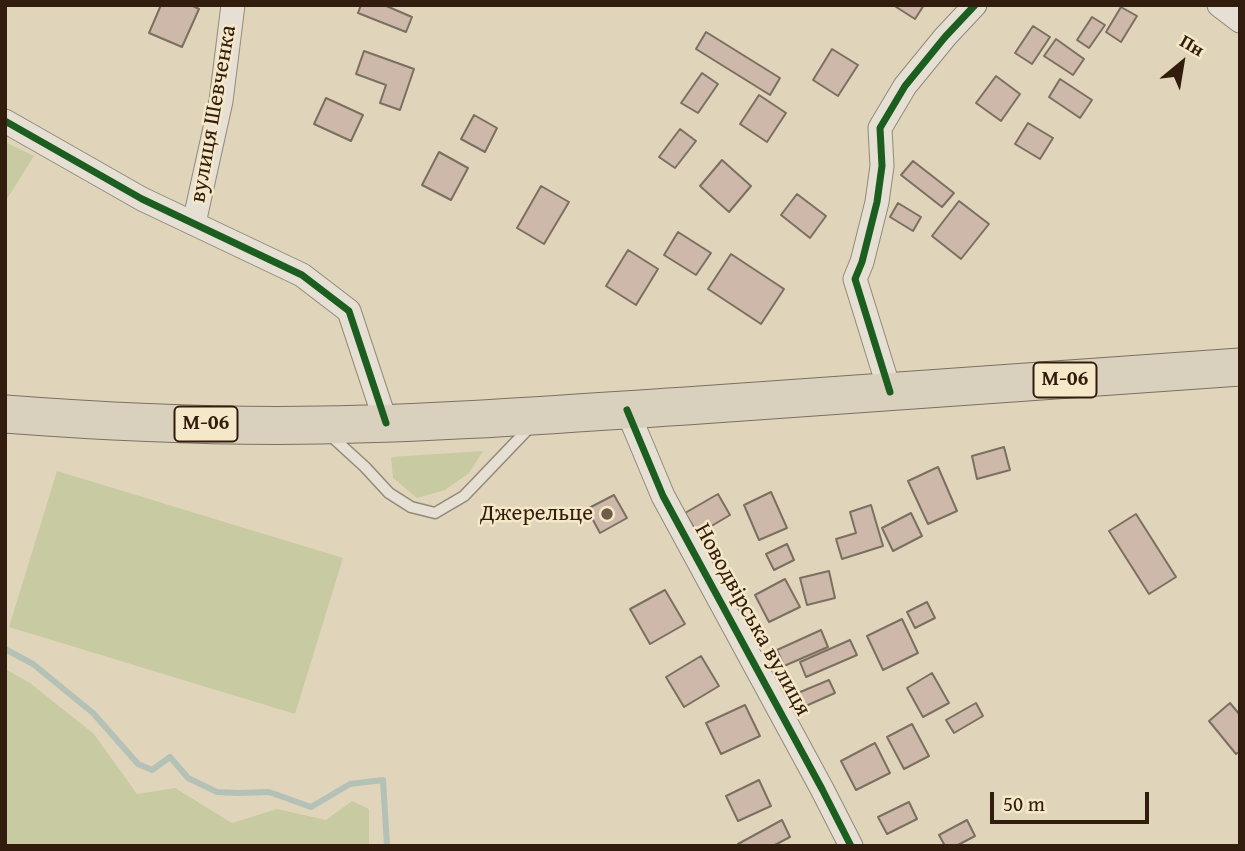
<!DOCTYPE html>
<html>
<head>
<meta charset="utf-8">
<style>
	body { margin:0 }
	#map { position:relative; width:1245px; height:851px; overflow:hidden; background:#e0d5ba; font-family:"Gentium Book Plus",serif }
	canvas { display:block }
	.frame { position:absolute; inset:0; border:7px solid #321c0d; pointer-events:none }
	.north { position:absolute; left:1147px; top:28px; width:70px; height:70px; -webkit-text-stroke:5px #f5e8c8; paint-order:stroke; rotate:30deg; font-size:19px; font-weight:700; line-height:28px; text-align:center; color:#321c0d }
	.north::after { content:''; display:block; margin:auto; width:24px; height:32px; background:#321c0d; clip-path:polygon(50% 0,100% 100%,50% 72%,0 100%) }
	.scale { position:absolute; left:990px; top:792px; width:159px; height:32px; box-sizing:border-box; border:4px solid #321c0d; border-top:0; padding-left:9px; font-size:21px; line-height:24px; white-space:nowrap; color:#321c0d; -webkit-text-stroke:5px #f5e8c8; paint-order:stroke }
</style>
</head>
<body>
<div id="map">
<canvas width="1245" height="851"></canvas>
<div class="frame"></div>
<div class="north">Пн</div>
<div class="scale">50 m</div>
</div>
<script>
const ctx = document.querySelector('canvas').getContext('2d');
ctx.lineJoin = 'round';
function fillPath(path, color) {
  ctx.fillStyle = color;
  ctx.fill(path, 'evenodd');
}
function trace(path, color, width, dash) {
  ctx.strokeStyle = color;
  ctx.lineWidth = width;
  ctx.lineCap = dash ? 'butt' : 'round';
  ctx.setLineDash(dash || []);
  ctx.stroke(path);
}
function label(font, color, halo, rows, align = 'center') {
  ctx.font = font + ' "Gentium Book Plus",serif';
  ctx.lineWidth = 5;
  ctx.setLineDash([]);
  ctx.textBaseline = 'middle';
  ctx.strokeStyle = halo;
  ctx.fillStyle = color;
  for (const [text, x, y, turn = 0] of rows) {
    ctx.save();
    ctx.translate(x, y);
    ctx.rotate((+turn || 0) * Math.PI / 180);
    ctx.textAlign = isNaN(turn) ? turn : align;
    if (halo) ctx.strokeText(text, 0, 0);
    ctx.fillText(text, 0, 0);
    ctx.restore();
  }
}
const green = new Path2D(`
	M5,142L34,156L5,202Z
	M483,451L469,473L445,490L417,498L393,478L391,457Z
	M57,471L343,558L295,714L9,627Z
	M5,669L30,683L94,734L137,794L175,788L232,823L277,809L326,820L352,801L369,809V846H5Z`);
const stream = new Path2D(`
	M5,649L33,664L93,713L138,764L152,770L170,757L188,778L217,792L238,793L269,792L311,807L350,784L383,780L387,846`);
const building = new Path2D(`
	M161,5H191L199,9L182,47L149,33Z
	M361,5H384L412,17L406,32L358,13Z
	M893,5H924L915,19Z
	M1121,7L1137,16L1121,42L1106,32Z
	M1092,17L1105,25L1089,48L1077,40Z
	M1033,26L1050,37L1032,64L1015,53Z
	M706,32L780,78L770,95L696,49Z
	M1056,39L1084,59L1073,75L1044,56Z
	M832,49L858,65L838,96L813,80Z
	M364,51L414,69L400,110L380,103L386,85L356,74Z
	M702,73L718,84L698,113L681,103Z
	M996,76L1020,94L1001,121L976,103Z
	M1060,79L1092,100L1080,118L1049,97Z
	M759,95L786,113L767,142L740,124Z
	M326,98L363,115L351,141L314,124Z
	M474,115L497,128L485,152L461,139Z
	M1028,123L1053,138L1040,159L1015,144Z
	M680,129L696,141L675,168L659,157Z
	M439,152L468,168L451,200L422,185Z
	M722,160L751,186L729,212L700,186Z
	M913,161L954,193L942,207L901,175Z
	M541,186L569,202L544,244L517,228Z
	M797,194L826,216L810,238L781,215Z
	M959,201L989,224L961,259L932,236Z
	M898,203L921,217L913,231L890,217Z
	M678,232L711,253L696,275L664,255Z
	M628,250L658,269L636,305L606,286Z
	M731,254L784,289L761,324L708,289Z
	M1004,447L1010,470L977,479L972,456Z
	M938,467L957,511L928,524L908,481Z
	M771,492L787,528L759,540L744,505Z
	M718,494L730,515L698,534L685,513Z
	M614,495L627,518L600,533L587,509Z
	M871,505L883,546L842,559L836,539L856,533L850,512Z
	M911,513L922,536L893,551L882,528Z
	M1136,514L1176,577L1149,594L1109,531Z
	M787,544L794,560L774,570L766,554Z
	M829,571L835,598L807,605L800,578Z
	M785,579L800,607L769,622L755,595Z
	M665,590L685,624L650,644L630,609Z
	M927,602L935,618L915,628L907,612Z
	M902,619L918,653L883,670L867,636Z
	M821,630L828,647L784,666L777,650Z
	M850,640L857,655L806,677L800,662Z
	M701,656L719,686L684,707L666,677Z
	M932,673L949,703L923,717L907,688Z
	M829,680L835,693L799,709L793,695Z
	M976,703L983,716L954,733L946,720Z
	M1230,703L1240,715V751L1236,754L1209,721Z
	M745,705L760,736L721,754L706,723Z
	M912,724L929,756L904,769L887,737Z
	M875,743L890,773L856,790L841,761Z
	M759,780L771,806L738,821L726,796Z
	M909,802L917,819L887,834L878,817Z
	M782,820L790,837L773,846H739L738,844Z
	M967,820L975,836L956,846H945L939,835Z`);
const service = new Path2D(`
	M330,435L365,467L389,493L411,507L435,513L464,496L531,426`);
const minor = new Path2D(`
	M1219,5L1240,21
	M5,121L142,199L302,275L349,311L386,423
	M194,223L221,101L233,5
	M890,392L855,279L862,262L877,202L882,166L880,128L905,86L945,37L975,5
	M627,410L663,496L822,789L851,846`);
const trunk = new Path2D(`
	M5,414C110,422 216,427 322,425C448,423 574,413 700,405C880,393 1060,380 1240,367`);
const cycleway = new Path2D(`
	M5,121L142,199L302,275L349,311L386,423
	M890,392L855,279L862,262L877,202L882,166L880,128L905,86L945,37L975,5
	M627,410L663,496L822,789L851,846`);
const markers = [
	[607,514,7,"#6f5d4a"]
];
const shields = [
	[1065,380,63],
	[206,424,63]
];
const shieldNames = [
	["М-06",1065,380],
	["М-06",206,424]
];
const streetNames = [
	["вулиця Шевченка",214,114,-80],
	["Новодвірська вулиця",752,620,61]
];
const poiNames = [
	["Джерельце",593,514]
];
fillPath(green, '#c8caa1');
trace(stream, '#b3c1b6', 6);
fillPath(building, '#cdb8aa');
trace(building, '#7a7061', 2);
trace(service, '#928979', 13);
trace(minor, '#928979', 25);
trace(trunk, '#7a7061', 39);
trace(service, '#e5e0d3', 10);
trace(minor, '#e5e0d3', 23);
trace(trunk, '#d9d1be', 37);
trace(cycleway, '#1b5e20', 7);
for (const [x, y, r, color] of markers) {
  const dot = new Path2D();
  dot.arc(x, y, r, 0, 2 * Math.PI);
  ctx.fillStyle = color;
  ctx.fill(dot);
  trace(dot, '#f5e8c8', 2.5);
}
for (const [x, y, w] of shields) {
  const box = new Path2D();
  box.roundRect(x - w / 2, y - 17.5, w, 35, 5);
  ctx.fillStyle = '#f5e8c8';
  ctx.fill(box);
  trace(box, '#321c0d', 2);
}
label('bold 21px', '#321c0d', null, shieldNames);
label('23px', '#321c0d', '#f5e8c8', streetNames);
label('23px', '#321c0d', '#f5e8c8', poiNames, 'right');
</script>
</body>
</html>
